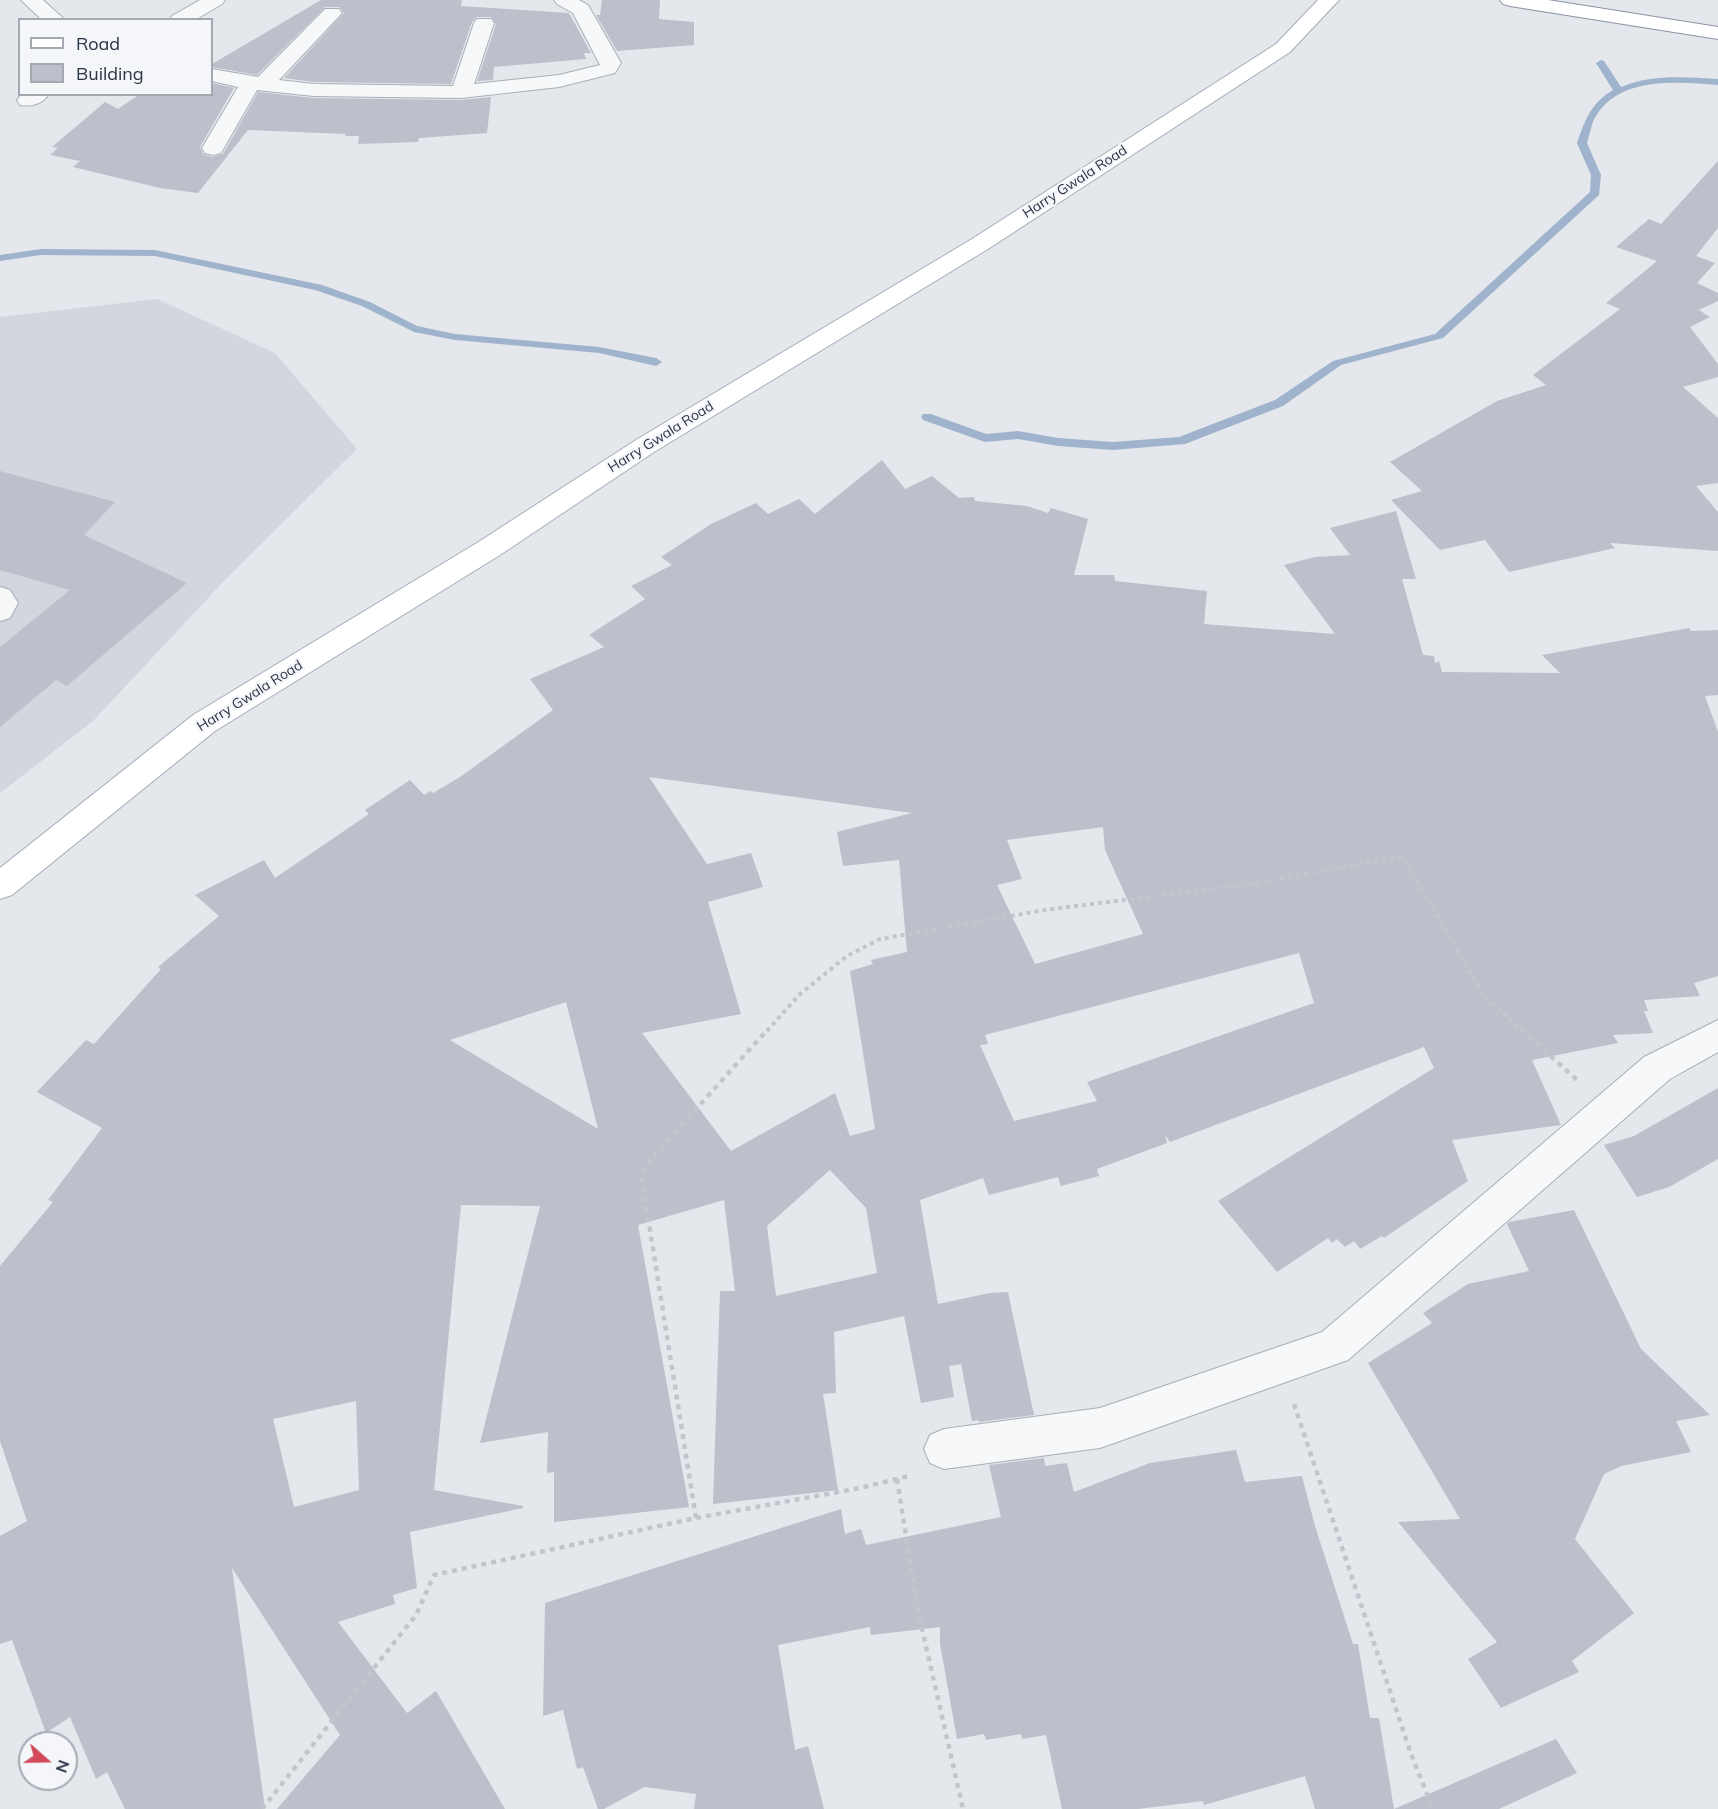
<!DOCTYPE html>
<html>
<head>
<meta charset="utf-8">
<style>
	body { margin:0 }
	#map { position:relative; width:1718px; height:1809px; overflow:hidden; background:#e4e7ec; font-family:Mulish,sans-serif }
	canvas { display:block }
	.legend { position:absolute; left:18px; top:18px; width:195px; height:78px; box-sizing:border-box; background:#f4f6f9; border:2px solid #a4a8b1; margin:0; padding:8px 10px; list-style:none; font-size:18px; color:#2b3445 }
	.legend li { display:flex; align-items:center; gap:12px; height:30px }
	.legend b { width:30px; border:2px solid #a4a8b1 }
	.north { position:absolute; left:18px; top:1731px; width:60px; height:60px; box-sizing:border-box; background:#f4f6f9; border:2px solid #a4a8b1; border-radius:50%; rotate:110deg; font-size:16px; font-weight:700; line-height:24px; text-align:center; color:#2b3445 }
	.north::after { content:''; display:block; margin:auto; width:21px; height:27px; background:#d1495b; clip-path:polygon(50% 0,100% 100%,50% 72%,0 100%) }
</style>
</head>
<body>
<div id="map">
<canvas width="1718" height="1809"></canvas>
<ul class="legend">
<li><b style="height:8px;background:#fff"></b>Road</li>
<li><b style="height:16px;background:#bbc0ca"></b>Building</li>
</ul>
<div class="north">N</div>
</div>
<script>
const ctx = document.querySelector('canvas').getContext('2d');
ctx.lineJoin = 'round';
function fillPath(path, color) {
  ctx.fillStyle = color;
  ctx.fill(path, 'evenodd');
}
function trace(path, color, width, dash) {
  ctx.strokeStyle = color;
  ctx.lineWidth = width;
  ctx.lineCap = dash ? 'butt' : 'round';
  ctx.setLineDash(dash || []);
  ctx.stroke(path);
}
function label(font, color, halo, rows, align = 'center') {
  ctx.font = font + ' Mulish,sans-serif';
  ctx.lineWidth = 4.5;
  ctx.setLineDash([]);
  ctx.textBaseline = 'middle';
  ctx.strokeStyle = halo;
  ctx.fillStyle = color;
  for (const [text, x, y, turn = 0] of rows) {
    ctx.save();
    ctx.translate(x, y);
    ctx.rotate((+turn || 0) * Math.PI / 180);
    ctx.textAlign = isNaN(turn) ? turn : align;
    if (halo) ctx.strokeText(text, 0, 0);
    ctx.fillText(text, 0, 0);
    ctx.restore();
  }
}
const built = new Path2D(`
	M157,299L275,353L357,449L225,580L93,721L0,793V317Z`);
const stream = new Path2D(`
	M1601,60L1604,61L1621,87C1651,74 1686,77 1718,79V85C1678,82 1620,76 1596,116C1591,124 1590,134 1587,143L1601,175L1599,195L1443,338L1341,365L1283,406L1185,444L1113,450L1058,446L1018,439L985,442L923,420L921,417L923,414H931L986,434L1018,431L1058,438L1113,442L1179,437L1275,400L1333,361L1435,334L1590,192L1591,175L1577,143C1585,120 1591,103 1613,90L1596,63Z
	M41,249L155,250L322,285L370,302L417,326L455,334L599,347L656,358L662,362L656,366L599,353L455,340L414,332L362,306L315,290L155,256L41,255L0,261V255Z`);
const building = new Path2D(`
	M321,0H462L461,6L569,13L591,53H584L586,59L494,67L493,80L477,81L496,24L491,17H477L472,22L451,84L314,82L284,78L344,13L339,7H325L257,75L212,67V64Z
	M602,0H660L659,19L694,22V45L617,51L596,15H600Z
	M212,83L234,88L200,147L203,154L212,157L223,154L258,92L314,98L461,100L491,97L487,133L419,138L418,142L358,144L359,136H345L346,134L248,130L198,193L160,188L73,167L80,161L50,155L58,148L52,147L105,102L118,109L140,94H212Z
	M1718,161V228L1696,256L1715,263L1697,283L1718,293V301L1699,310L1710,317L1690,327L1718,364V377L1683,387L1718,418V483L1696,486L1718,512V551L1610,543L1615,548L1509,572L1485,540L1440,550L1391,500L1422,491L1390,462L1497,401L1546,385L1533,375L1620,309L1606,303L1657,261L1616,247L1649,219L1661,224Z
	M882,460L905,489L932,476L959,498L974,497L975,501L1027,506L1048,513L1051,508L1088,519L1074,575H1114L1115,581L1207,591L1204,624L1335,634L1284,565L1315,557L1350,555L1330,528L1396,511L1416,579H1402L1423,655L1434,656L1435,663L1439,661L1442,672L1560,673L1542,655L1689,628L1691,631L1718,630V695L1705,696L1718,732V976L1694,983L1700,996L1644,1000L1648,1011H1644L1653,1033L1613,1035L1618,1043L1532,1060L1561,1125L1452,1140L1468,1181L1384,1238L1382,1236L1360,1249L1354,1241L1345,1247L1337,1239L1332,1243L1328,1238L1277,1272L1218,1201L1434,1068L1424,1047L1170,1142L1165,1135L1167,1143L1097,1169L1099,1176L1061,1186L1058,1177L989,1195L983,1178L920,1200L938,1304L990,1293L1008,1292L1034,1415L979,1422L978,1420L972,1421L961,1364L949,1366L954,1397L921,1403L904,1316L834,1332L836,1393L823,1394L838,1490L713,1504L720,1291H735L724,1200L638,1225L689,1507L554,1522V1472L547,1473L548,1432L480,1443L540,1206L461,1205L434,1490L523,1506V1508L410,1532L417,1588L393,1595L395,1604L338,1622L407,1713L436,1691L505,1809H277L340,1735L232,1568L265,1809H125L107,1772L96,1779L70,1717L46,1733L12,1640L0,1644V1536L27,1521L0,1441V1266L53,1202L48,1200L102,1128L37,1092L86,1040L94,1044L161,969L158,967L219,916L195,895L264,860L275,878L369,814L365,810L410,780L424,795L431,791L433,793L460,777L553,710L530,679L604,647L589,635L645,599L631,586L672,565L661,557L711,524L756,503L768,514L799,499L815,514ZM649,777L912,813L837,832L843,866L899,860L907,952L871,960L873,964L850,971L875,1129L850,1136L835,1093L731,1151L642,1033L741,1014L708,902L763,887L751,853L707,864ZM1103,827L1105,850L1143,934L1035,964L997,885L1022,879L1007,840ZM1299,953L1314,1003L1087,1082L1097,1101L1014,1121L980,1045L988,1044L985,1035ZM566,1002L598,1129L450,1040ZM830,1170L866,1208L877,1273L776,1296L767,1226ZM356,1401L359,1490L294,1507L273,1419Z
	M0,471L115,502L84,535L187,583L67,686L56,680L0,727V647L70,590L0,570Z
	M1718,1088V1159L1669,1187L1637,1197L1604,1145L1634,1136Z
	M1574,1210L1641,1349L1710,1415L1676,1421L1691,1452L1621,1466L1604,1474L1575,1539L1634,1613L1572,1661L1579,1672L1501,1708L1468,1659L1497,1642L1398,1522L1460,1519L1368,1363L1432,1323L1423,1313L1468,1284L1529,1271L1507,1224L1509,1222Z
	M1236,1450L1245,1482L1302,1476L1315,1526L1353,1644H1358L1370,1718H1379L1394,1809H1315L1305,1776L1204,1805L1203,1801L1138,1809H1062L1046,1735L1022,1739L1021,1734L986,1740L984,1734L957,1739L940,1644V1627L871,1635L870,1627L778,1645L795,1750L808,1746L824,1809H694L696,1794L644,1787L604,1809H598L583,1767L577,1769L563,1710L543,1716L545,1603L841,1509L845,1534L861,1529L866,1545L1001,1517L989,1465L1044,1458L1045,1466L1067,1463L1074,1492L1150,1463Z
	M1556,1739L1577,1773L1499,1809H1394Z`);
const pathFar1 = new Path2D(`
	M767,1031L800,994L847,956L880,939L1045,910L1257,883L1402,856L1483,994L1523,1031`);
const path = new Path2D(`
	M1521,1029L1577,1080
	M1294,1404L1411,1754L1433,1809
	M897,1479L918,1611L963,1809
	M696,1518L642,1180L644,1167L768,1029
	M262,1809L416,1615L434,1575L696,1518L860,1488L909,1476`);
const minor = new Path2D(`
	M21,0H43L65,20H42Z
	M200,0H225L222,4L195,20H169L172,16Z
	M554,0H579L588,5L621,63L615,73L559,87L461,98L314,96L257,90L221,153L213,155L205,153L202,148L238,87L212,81V69L258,77L325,9H339L342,13L279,80L314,84L453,86L474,23L477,19H491L494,23L474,84L559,75L600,65L573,13L557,4Z
	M22,94H49C43,104 31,107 20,105L17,100Z
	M0,587L10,590L18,603L10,618L0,621Z
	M1718,1020V1052L1670,1079L1348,1360L1100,1448L944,1469L930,1463L924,1449L930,1435L944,1429L1100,1408L1322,1332L1644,1057Z`);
const major = new Path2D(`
	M1318,0H1339L1290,52L988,249L654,452L500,555L215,731L12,895L0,899V868L193,715L480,541L636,440L972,239L1276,44Z`);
const highway = new Path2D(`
	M1500,0H1548L1718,27V39L1510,6L1503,4Z`);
const farStreetnames = [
	["Harry Gwala Road",1075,182,-33],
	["Harry Gwala Road",661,437,-32],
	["Harry Gwala Road",250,696,-32]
];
fillPath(built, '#d2d6de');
fillPath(stream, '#9fb4cc');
fillPath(building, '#bbc0ca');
trace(minor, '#a9aeb7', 2);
trace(major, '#a3abb8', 2);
trace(highway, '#8b94a3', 2);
trace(pathFar1, '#c2c5cb', 4, [4, 4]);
trace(path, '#c2c5cb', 4.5, [5, 5]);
fillPath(minor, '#f7f8fa');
fillPath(major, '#fff');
fillPath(highway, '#fff');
label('14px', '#2b3445', '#f4f6f9', farStreetnames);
</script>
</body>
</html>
